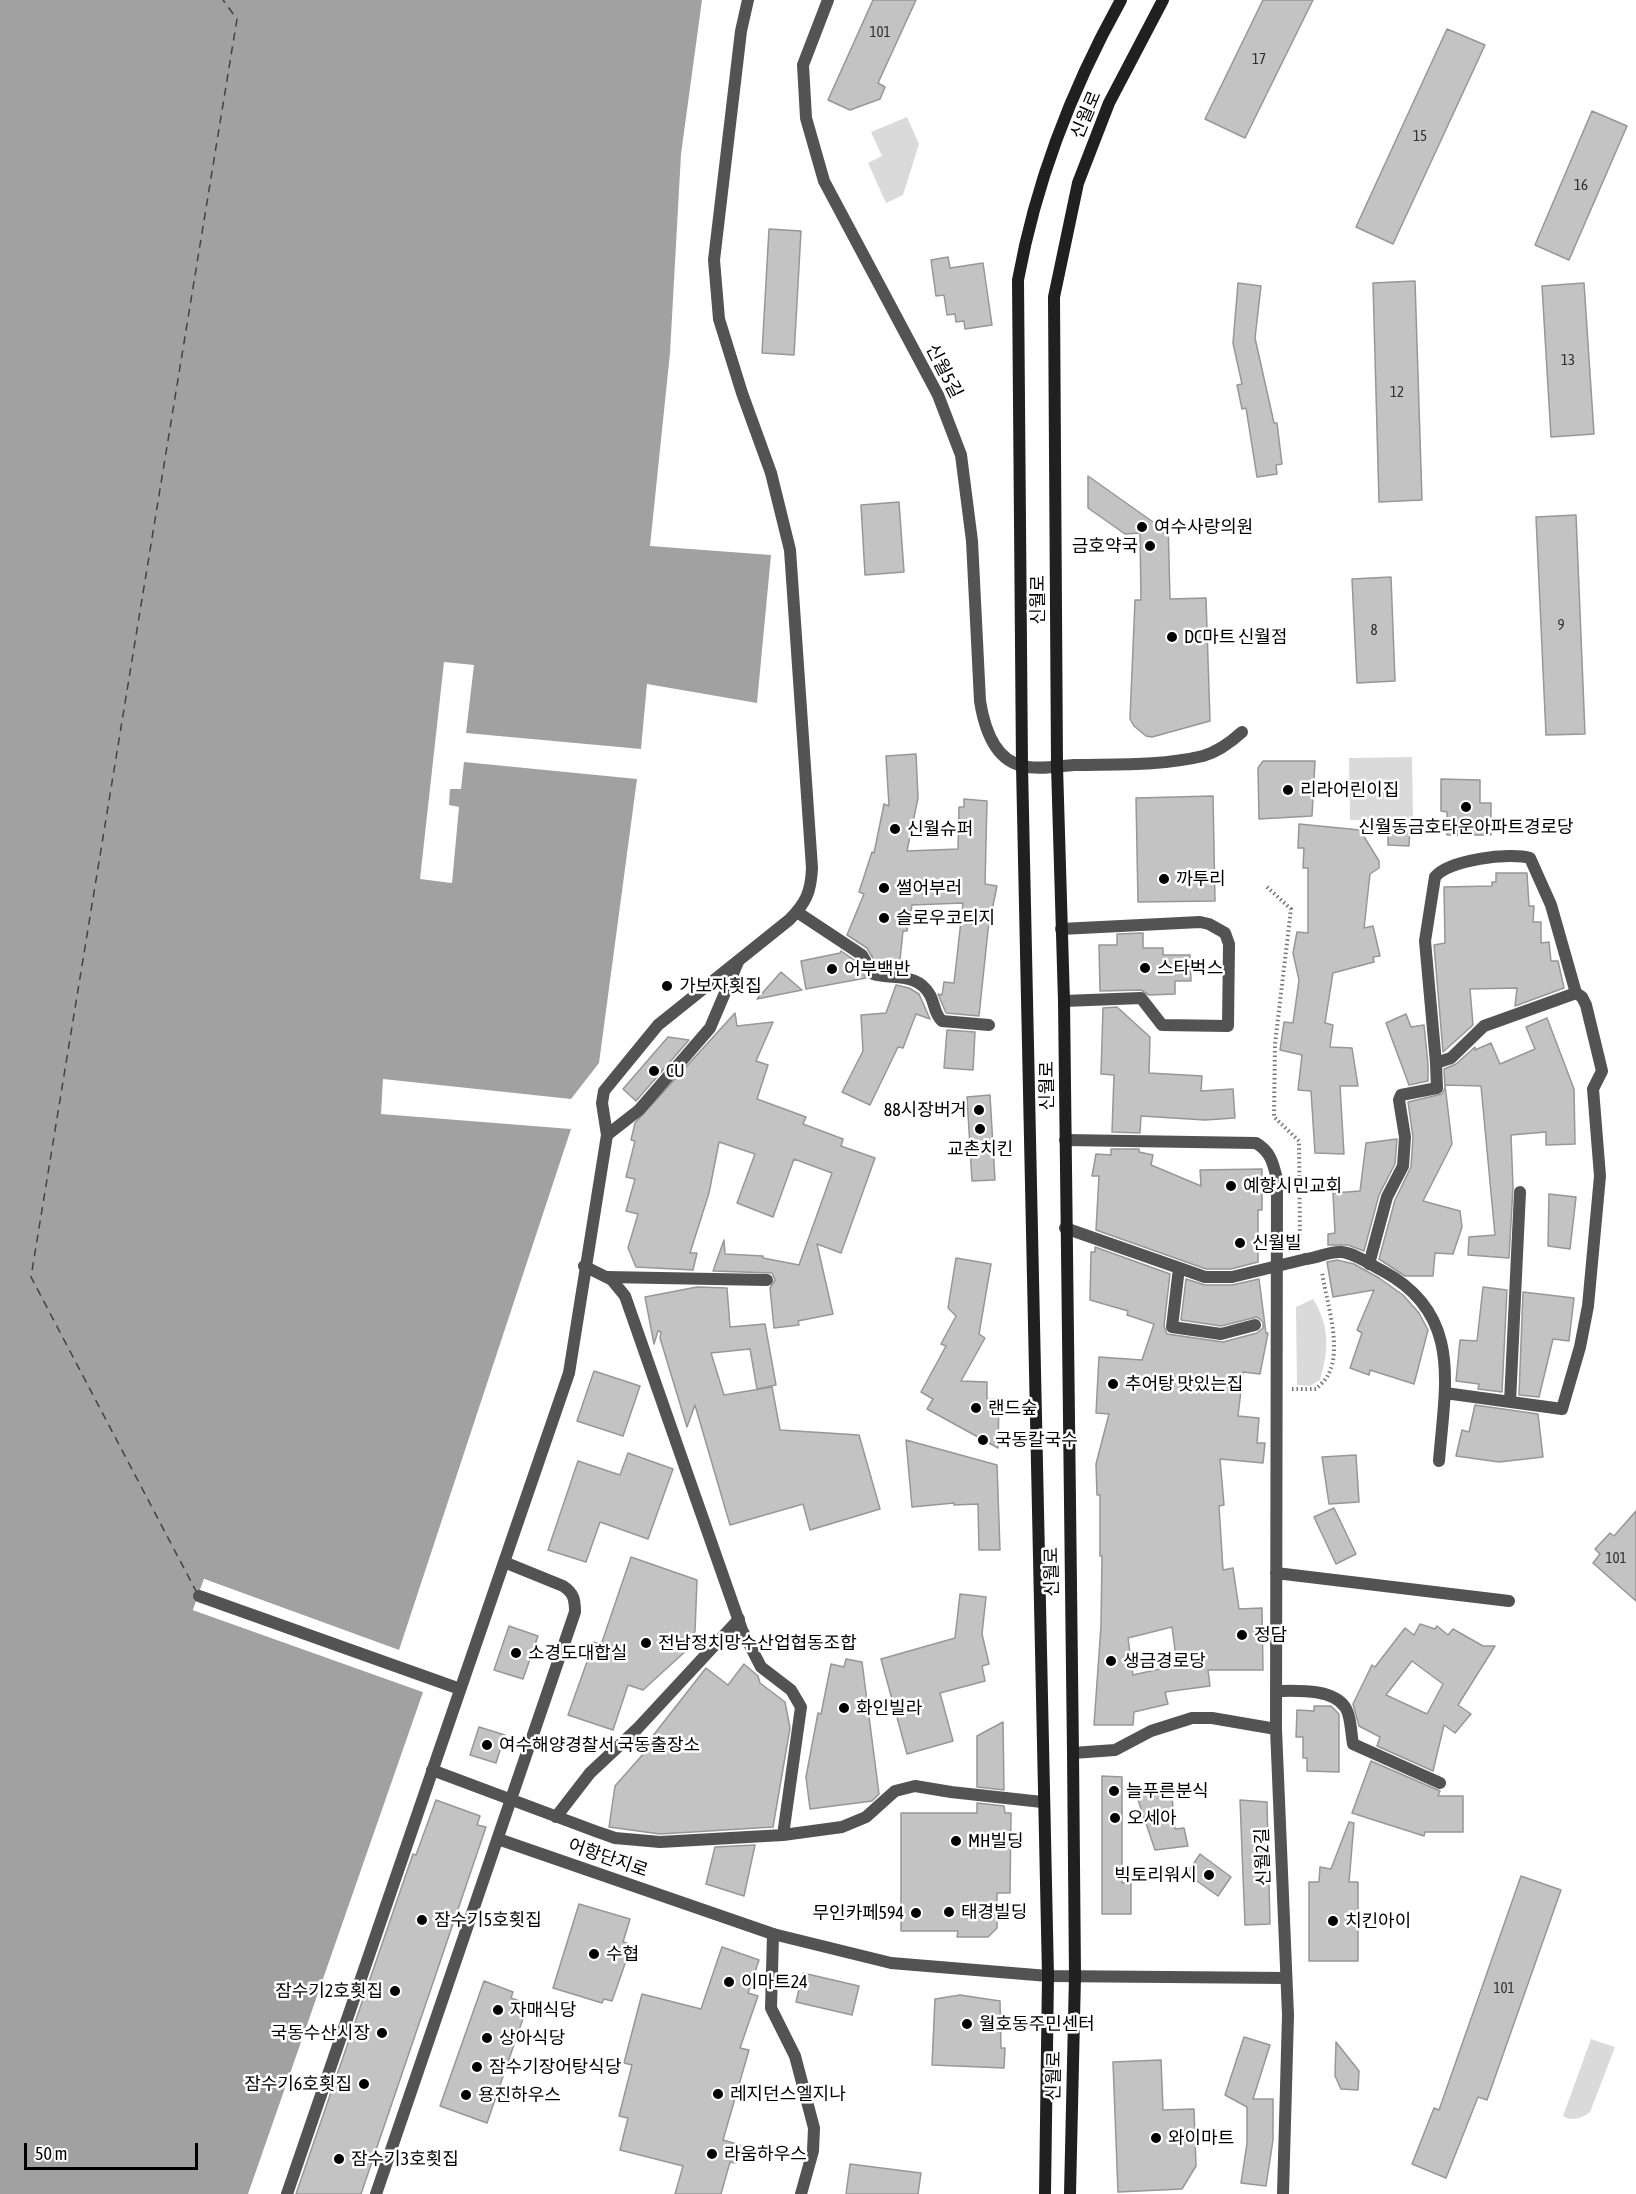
<!DOCTYPE html>
<html>
<head>
<meta charset="utf-8">
<style>
	body { margin:0 }
	#map { position:relative; width:1636px; height:2194px; overflow:hidden; background:#fff; font-family:"Asap Condensed",sans-serif }
	canvas { display:block }
	.scale { position:absolute; left:24px; top:2143px; width:174px; height:27px; box-sizing:border-box; border:3px solid #000; border-top:0; padding-left:8px; font-size:18px; line-height:21px; white-space:nowrap; color:#000; -webkit-text-stroke:4px #fff; paint-order:stroke }
</style>
</head>
<body>
<div id="map">
<canvas width="1636" height="2194"></canvas>
<div class="scale">50 m</div>
</div>
<script>
const ctx = document.querySelector('canvas').getContext('2d');
ctx.lineJoin = 'round';
function fillPath(path, color) {
  ctx.fillStyle = color;
  ctx.fill(path, 'evenodd');
}
function trace(path, color, width, dash) {
  ctx.strokeStyle = color;
  ctx.lineWidth = width;
  ctx.lineCap = dash ? 'butt' : 'round';
  ctx.setLineDash(dash || []);
  ctx.stroke(path);
}
function label(font, color, halo, rows, align = 'center') {
  ctx.font = font + ' "Asap Condensed","Noto Sans KR",sans-serif';
  ctx.lineWidth = 5;
  ctx.setLineDash([]);
  ctx.textBaseline = 'middle';
  ctx.strokeStyle = halo;
  ctx.fillStyle = color;
  for (const [text, x, y, turn = 0] of rows) {
    ctx.save();
    ctx.translate(x, y);
    ctx.rotate((+turn || 0) * Math.PI / 180);
    ctx.textAlign = isNaN(turn) ? turn : align;
    if (halo) ctx.strokeText(text, 0, 0);
    ctx.fillText(text, 0, 0);
    ctx.restore();
  }
}
const green = new Path2D(`
	M907,117L919,144L903,195L886,203L868,163L882,156L871,132Z
	M1412,757L1413,819L1350,820L1349,758Z
	M1313,1299C1330,1326 1329,1350 1320,1380L1310,1386L1297,1385L1296,1307Z
	M1591,2039L1615,2047L1590,2112C1582,2118 1572,2122 1563,2116Z`);
const water = new Path2D(`
	M0,0H702L681,154L670,353L650,546L771,555L757,703L647,684L641,749L466,733L474,665L444,662L420,879L452,883L459,807L449,805L450,789H461L464,762L637,779L599,1063L571,1099L383,1079L381,1114L571,1129L399,1650L204,1579L193,1610L423,1692L248,2194H0Z`);
const pier = new Path2D(`
	M204,1579L401,1651L398,1653L206,1583L197,1609L423,1689V1692L193,1610Z`);
const ferry = new Path2D(`
	M197,1593L31,1277L237,19L223,0`);
const building = new Path2D(`
	M873,0H916L878,83L885,87L880,99L850,110L828,100Z
	M1263,0H1313L1245,138L1205,119Z
	M1447,29L1485,45L1393,244L1356,227Z
	M1592,111L1627,126L1569,260L1535,245Z
	M769,229L801,231L794,355L762,353Z
	M948,257L950,268L983,263L992,325L965,329L964,321L956,322L955,314L947,315L944,295L936,296L931,260Z
	M1415,281L1422,500L1379,502L1373,283Z
	M1238,283L1261,286L1255,338L1274,423H1277L1282,464L1276,465L1277,474L1257,477L1246,408L1242,409L1237,385L1242,384L1233,343Z
	M1584,283L1594,434L1551,437L1542,286Z
	M1088,476L1153,522L1168,521L1170,599L1206,598L1210,721L1152,737L1146,736L1134,726L1130,719L1135,600H1141L1140,533L1125,534L1088,508Z
	M899,502L904,572L865,575L861,505Z
	M1576,515L1585,734L1546,735L1536,517Z
	M1391,577L1395,681L1357,683L1352,579Z
	M916,754L918,798L907,851L958,849L959,807H964V799L987,801L985,884L997,886L988,930L979,1016L946,1013L938,994L942,995L944,982L954,983L963,903L912,905L907,931H903L899,969L878,967L867,948L847,935L864,894L859,892L872,852L874,853L884,804L889,806L886,756Z
	M1263,761H1315L1312,816L1259,819L1258,768Z
	M1441,779L1480,780V803H1491V835H1447V812L1441,811Z
	M1213,796L1215,901L1138,902L1136,798Z
	M1299,824L1360,830L1379,861V868L1370,874L1364,928L1373,926L1380,956L1373,957L1374,962L1333,973L1325,1023L1333,1025L1330,1047L1352,1048L1358,1086H1340L1344,1154L1315,1153L1311,1091L1298,1090L1302,1055L1280,1050L1284,1022L1293,1023L1299,980L1293,953L1297,932L1308,933V868H1303L1304,848H1298Z
	M1388,828H1410L1409,846L1388,845Z
	M1496,873H1527L1529,906H1534L1533,922H1541V943L1549,942L1551,961H1558L1564,988L1515,1006L1517,988L1470,989L1473,1025L1443,1052L1434,945L1445,943L1444,887L1492,886V882H1496Z
	M1143,933V948H1163V955H1190L1191,981H1175V994L1149,995L1141,990L1100,991L1099,945H1117V934Z
	M841,951L856,961L866,978L806,989L801,961L840,953Z
	M781,972L802,990L757,999Z
	M896,985L909,988L919,994L930,1019L916,1014L903,1048L898,1047L870,1105L842,1092L863,1051L861,1015L886,1013Z
	M1117,1007L1150,1037L1149,1073L1202,1076L1201,1091L1233,1089L1235,1118L1205,1120L1141,1116L1140,1133L1112,1132L1114,1075L1101,1074L1103,1008Z
	M735,1013L737,1026L773,1022L756,1061L768,1065L757,1099L806,1117L803,1124L843,1139L841,1146L875,1158L841,1253L817,1244L833,1314L798,1321L799,1325L774,1328L770,1288L775,1280L772,1273L713,1271L724,1240L725,1254L763,1256V1258L799,1265L832,1173L794,1159L773,1217L737,1203L755,1154L719,1142L709,1193L690,1253H697L693,1270L636,1267L628,1248L638,1214L626,1211L635,1179L626,1177L635,1141L631,1140L635,1123Z
	M1406,1014L1411,1027L1424,1025L1428,1064V1081L1409,1085L1386,1023Z
	M1547,1018L1574,1089L1575,1144L1546,1145V1132L1511,1135L1513,1187L1509,1258L1468,1255L1469,1237L1495,1235L1481,1086L1445,1085L1452,1144L1423,1201L1460,1211L1462,1227L1453,1254L1435,1253L1433,1276H1405L1379,1259L1395,1200L1411,1167L1413,1137L1408,1102L1442,1094L1445,1088L1444,1069L1456,1064L1475,1047V1050L1491,1043L1500,1064L1535,1049L1526,1027Z
	M947,1030L975,1032L973,1070L944,1068Z
	M668,1037L689,1040L636,1101L623,1089Z
	M990,1095L995,1180L972,1181L967,1097Z
	M1397,1139L1395,1164L1379,1195L1364,1251L1348,1245H1328V1234L1335,1233L1333,1193L1360,1191L1366,1143Z
	M1111,1149H1139V1152L1153,1155L1151,1165L1201,1186L1200,1170L1262,1169V1210H1258V1262L1231,1269H1206L1096,1230L1099,1176H1092L1096,1154L1111,1155Z
	M1549,1194L1576,1197L1570,1249L1548,1246Z
	M1095,1247L1170,1274L1164,1326L1167,1334L1223,1342L1257,1333L1263,1328V1322L1257,1317L1221,1326L1181,1320L1186,1279L1205,1285H1232L1259,1279L1266,1333H1268L1260,1374L1243,1372L1238,1416L1259,1418L1257,1443H1265L1263,1463L1220,1459L1224,1505L1219,1506L1223,1570L1233,1568L1239,1609L1262,1608L1263,1670H1208L1210,1686L1165,1692L1168,1704L1134,1712L1133,1725H1094L1101,1626L1102,1556H1100V1495H1097L1096,1464L1109,1414L1096,1413L1099,1357L1142,1360L1154,1324L1127,1315L1128,1311L1090,1300L1091,1252H1095ZM1172,1627L1177,1665L1133,1675L1128,1638Z
	M956,1258L991,1264L979,1334L985,1338L961,1381L987,1382V1399H999L998,1448L927,1409L933,1399L921,1392L946,1346L941,1344L956,1316L948,1308Z
	M1337,1260L1354,1264L1379,1278L1403,1295L1419,1313L1428,1330L1414,1384L1370,1370L1369,1375L1350,1368L1362,1333L1357,1330L1374,1290L1333,1297L1327,1262Z
	M697,1287L727,1288L730,1327L765,1324L776,1385L757,1389L750,1349L711,1353L724,1395L772,1387L780,1430L859,1435L880,1509L810,1530L803,1504L730,1525L695,1405L687,1427L660,1338L661,1332L658,1331L654,1344L645,1297Z
	M1483,1287L1507,1290L1502,1392L1478,1389L1479,1384L1456,1381L1460,1340L1477,1341Z
	M1523,1292L1574,1298L1569,1341L1553,1339L1539,1397L1519,1395Z
	M594,1371L640,1386L623,1436L577,1421Z
	M1475,1405L1538,1414L1543,1457L1499,1462L1456,1456L1462,1430L1469,1432Z
	M906,1440L997,1465L1000,1550H979L978,1504L954,1505V1503L912,1507Z
	M628,1453L673,1469L648,1539L600,1522L586,1562L548,1550L578,1461L620,1475Z
	M1356,1455L1359,1502L1329,1504L1322,1457Z
	M1334,1508L1356,1554L1336,1564L1314,1517Z
	M1636,1511V1601L1593,1563L1600,1554L1595,1549L1610,1533L1614,1536Z
	M631,1557L697,1580L695,1631L688,1649L643,1690L628,1685L613,1730L568,1715L594,1642L601,1645Z
	M960,1594L986,1597L982,1634L989,1664L982,1666L985,1681L940,1693L953,1741L907,1754L881,1659L955,1638Z
	M1420,1624L1435,1629L1437,1626L1448,1635L1453,1629L1483,1646H1495L1458,1705L1471,1714L1455,1733L1444,1725L1433,1771L1377,1746L1380,1737L1359,1726L1353,1704L1372,1665L1375,1667L1405,1628L1414,1635ZM1412,1661L1443,1684L1427,1714L1386,1695Z
	M509,1626L538,1636L523,1679L494,1670Z
	M846,1659L862,1662L879,1794L872,1801L810,1809L806,1777L818,1713L821,1714L831,1664L844,1667Z
	M744,1664L758,1676L760,1683L785,1702L790,1728L773,1827L660,1834L609,1827L615,1786L652,1744L648,1742L706,1668L728,1685Z
	M1314,1706H1331L1339,1714V1772L1307,1771V1758H1303V1737H1296L1297,1710L1314,1711Z
	M1003,1722L1004,1790L977,1787V1736Z
	M479,1727L505,1735L496,1763L470,1755Z
	M1371,1761L1440,1791L1438,1796H1463V1832H1425L1424,1836L1352,1813Z
	M1102,1776L1122,1777V1883H1131V1914H1102Z
	M1171,1787L1175,1829L1184,1828L1188,1846L1155,1850L1135,1791Z
	M436,1800L480,1816L477,1825L486,1827L361,2194H296L413,1854L416,1855Z
	M1240,1800L1267,1802L1270,1924L1245,1925Z
	M977,1803L1004,1806L1005,1813H1011L1010,1893H997V1928L988,1937H957L958,1931H901V1813H977Z
	M1349,1822L1354,1823L1349,1882H1358V1961H1309V1882H1319L1320,1867L1331,1869Z
	M755,1845L744,1896L706,1884L715,1847Z
	M1200,1854L1231,1877L1218,1896L1187,1874Z
	M1521,1876L1561,1890L1487,2100L1478,2097L1446,2178L1412,2164L1434,2108L1439,2110Z
	M579,1904L630,1919L623,1942L627,1943L623,1957L627,1958L612,2001L604,1999L602,2003L553,1988Z
	M722,1947L759,1960L748,1993L758,1996L740,2048L749,2050L723,2140L740,2145L735,2163L730,2162L721,2194H675L683,2166L620,2150L628,2118L619,2116L632,2065L624,2063L642,1994L701,2009Z
	M803,1973L859,1986L852,2015L796,2002Z
	M484,1981L513,1992L511,1998L528,2004L487,2123L440,2106Z
	M960,1995L1000,2001L1001,2048H1005L1004,2068L932,2065L935,1999Z
	M1244,2037L1270,2045L1253,2099H1273V2140L1266,2186L1241,2183L1247,2143V2107L1225,2095Z
	M1336,2042L1359,2071L1358,2090L1341,2089L1335,2076Z
	M1161,2060L1163,2110L1194,2109L1196,2166L1182,2189L1118,2192L1113,2062Z
	M850,2164L921,2173L918,2194H846Z`);
const path = new Path2D(`
	M1267,887L1291,909L1275,1044L1274,1117L1299,1141L1300,1243
	M1292,1389H1316C1320,1385 1326,1380 1328,1375C1343,1348 1326,1301 1322,1272`);
const lane = new Path2D(`
	M797,912L862,955L873,974C894,980 917,972 930,995C935,1004 934,1014 942,1021L989,1025
	M1061,929L1200,922L1209,924L1225,933L1229,944L1228,1026L1162,1025L1141,998L1064,1001
	M1436,1063L1425,941L1435,877C1448,860 1510,852 1530,858L1551,905L1576,993L1582,997L1586,1005L1602,1071L1593,1089L1600,1176L1588,1306L1580,1347L1562,1409L1445,1393
	M607,1135L639,1110L710,1028L738,962
	M1065,1228L1205,1277H1232L1306,1259
	M1369,1264L1387,1197L1403,1166L1405,1137L1399,1100L1401,1095L1437,1088L1436,1063L1451,1058L1484,1026L1576,993
	M1179,1268L1172,1327L1221,1334L1255,1325
	M607,1277L767,1280
	M1510,1402L1520,1192
	M199,1596L460,1689
	M1276,1691C1296,1691 1332,1688 1345,1707C1351,1715 1351,1734 1353,1744L1440,1783
	M556,1817L590,1773L637,1729L739,1619
	M773,1934L771,2008L795,2056L814,2128L813,2151L801,2194`);
const street = new Path2D(`
	M828,0L803,65L806,118L824,181L938,395L961,455L972,541L980,701C984,726 994,760 1023,766C1038,770 1058,766 1074,765C1116,764 1161,766 1203,756C1217,752 1231,742 1242,732
	M1065,1140L1256,1143C1271,1152 1273,1163 1277,1179L1276,1729
	M1306,1259C1318,1258 1329,1251 1341,1252C1355,1253 1371,1265 1383,1271C1463,1314 1445,1385 1439,1461
	M584,1266L612,1280L625,1296L742,1630L761,1667L791,1690L801,1707L783,1835
	M1276,1573L1509,1601
	M1073,1753L1115,1750L1151,1731L1192,1718H1212L1276,1729L1288,2015L1283,2194
	M432,1770L595,1831L615,1838L660,1842L783,1835L842,1827L866,1817L895,1791L915,1786L951,1792L1042,1802
	M498,1839L773,1934L891,1963L1048,1976L1285,1978
	M287,2194L569,1373L607,1135L602,1103L604,1091L658,1025L789,920C806,903 811,892 812,868L790,550L771,473L742,393L719,319L714,260L741,31L748,0
	M376,2194L575,1612C575,1600 574,1593 563,1586L504,1562`);
const secondary = new Path2D(`
	M1045,2194L1048,1976L1022,766L1018,280C1036,181 1072,88 1121,0
	M1070,2194L1075,1976L1073,1753L1064,1001L1057,766L1054,297L1078,183L1109,103L1163,0`);
const markers = [
	[1142,527,6,"#000"],
	[1150,546,6,"#000"],
	[1172,637,6,"#000"],
	[1288,790,6,"#000"],
	[1466,807,6,"#000"],
	[895,829,6,"#000"],
	[1164,879,6,"#000"],
	[884,888,6,"#000"],
	[884,918,6,"#000"],
	[1145,968,6,"#000"],
	[832,969,6,"#000"],
	[667,986,6,"#000"],
	[654,1071,6,"#000"],
	[979,1110,6,"#000"],
	[980,1129,6,"#000"],
	[1231,1186,6,"#000"],
	[1240,1243,6,"#000"],
	[1113,1384,6,"#000"],
	[976,1408,6,"#000"],
	[983,1440,6,"#000"],
	[1242,1635,6,"#000"],
	[646,1643,6,"#000"],
	[516,1653,6,"#000"],
	[1111,1661,6,"#000"],
	[844,1708,6,"#000"],
	[487,1745,6,"#000"],
	[1114,1791,6,"#000"],
	[1115,1818,6,"#000"],
	[956,1841,6,"#000"],
	[1209,1875,6,"#000"],
	[949,1912,6,"#000"],
	[916,1913,6,"#000"],
	[422,1920,6,"#000"],
	[1333,1921,6,"#000"],
	[594,1954,6,"#000"],
	[729,1982,6,"#000"],
	[395,1991,6,"#000"],
	[498,2010,6,"#000"],
	[967,2024,6,"#000"],
	[382,2033,6,"#000"],
	[487,2038,6,"#000"],
	[477,2067,6,"#000"],
	[364,2084,6,"#000"],
	[718,2094,6,"#000"],
	[466,2095,6,"#000"],
	[1156,2138,6,"#000"],
	[712,2154,6,"#000"],
	[339,2159,6,"#000"]
];
const numberNames = [
	["101",880,32],
	["17",1259,59],
	["15",1420,136],
	["16",1581,185],
	["13",1568,360],
	["12",1397,392],
	["9",1561,625],
	["8",1374,630],
	["101",1616,1558],
	["101",1504,1988]
];
const streetNames = [
	["신월로",1086,115,-67],
	["신월5길",944,371,63],
	["신월로",1038,600,-90],
	["신월로",1047,1086,-90],
	["신월로",1052,1572,-91],
	["신월2길",1263,1857,-92],
	["어항단지로",608,1858,19],
	["신월로",1054,2076,-89]
];
const poiNames = [
	["여수사랑의원",1154,527],
	["금호약국",1138,546,"right"],
	["DC마트 신월점",1184,637],
	["리라어린이집",1300,790],
	["신월동금호타운아파트경로당",1466,827,"center"],
	["신월슈퍼",907,829],
	["까투리",1176,879],
	["썰어부러",896,888],
	["슬로우코티지",896,918],
	["스타벅스",1157,968],
	["어부백반",844,969],
	["가보자횟집",679,986],
	["CU",666,1071],
	["88시장버거",967,1110,"right"],
	["교촌치킨",980,1149,"center"],
	["예향시민교회",1243,1186],
	["신월빌",1252,1243],
	["추어탕 맛있는집",1125,1384],
	["랜드숲",988,1408],
	["국동칼국수",995,1440],
	["정담",1254,1635],
	["전남정치망수산업협동조합",658,1643],
	["소경도대합실",528,1653],
	["생금경로당",1123,1661],
	["화인빌라",856,1708],
	["여수해양경찰서 국동출장소",499,1745],
	["늘푸른분식",1126,1791],
	["오세아",1127,1818],
	["MH빌딩",968,1841],
	["빅토리워시",1197,1875,"right"],
	["태경빌딩",961,1912],
	["무인카페594",904,1913,"right"],
	["잠수기5호횟집",434,1920],
	["치킨아이",1345,1921],
	["수협",606,1954],
	["이마트24",741,1982],
	["잠수기2호횟집",383,1991,"right"],
	["자매식당",510,2010],
	["월호동주민센터",979,2024],
	["국동수산시장",370,2033,"right"],
	["상아식당",499,2038],
	["잠수기장어탕식당",489,2067],
	["잠수기6호횟집",352,2084,"right"],
	["레지던스엘지나",730,2094],
	["용진하우스",478,2095],
	["와이마트",1168,2138],
	["라움하우스",724,2154],
	["잠수기3호횟집",351,2159]
];
fillPath(green, '#dadada');
fillPath(water, '#a1a1a1');
fillPath(pier, '#fff');
trace(ferry, '#424242', 1.5, [8, 6]);
fillPath(building, '#c3c3c3');
trace(building, '#979797', 1.5);
trace(path, '#757575', 4, [1.5, 3]);
trace(lane, '#535353', 12);
trace(street, '#535353', 12);
trace(secondary, '#202020', 12);
for (const [x, y, r, color] of markers) {
  const dot = new Path2D();
  dot.arc(x, y, r, 0, 2 * Math.PI);
  ctx.fillStyle = color;
  ctx.fill(dot);
  trace(dot, '#fff', 2);
}
label('15px', '#313131', null, numberNames);
label('18px', '#000', '#fff', streetNames);
label('18px', '#000', '#fff', poiNames, 'left');
</script>
</body>
</html>
